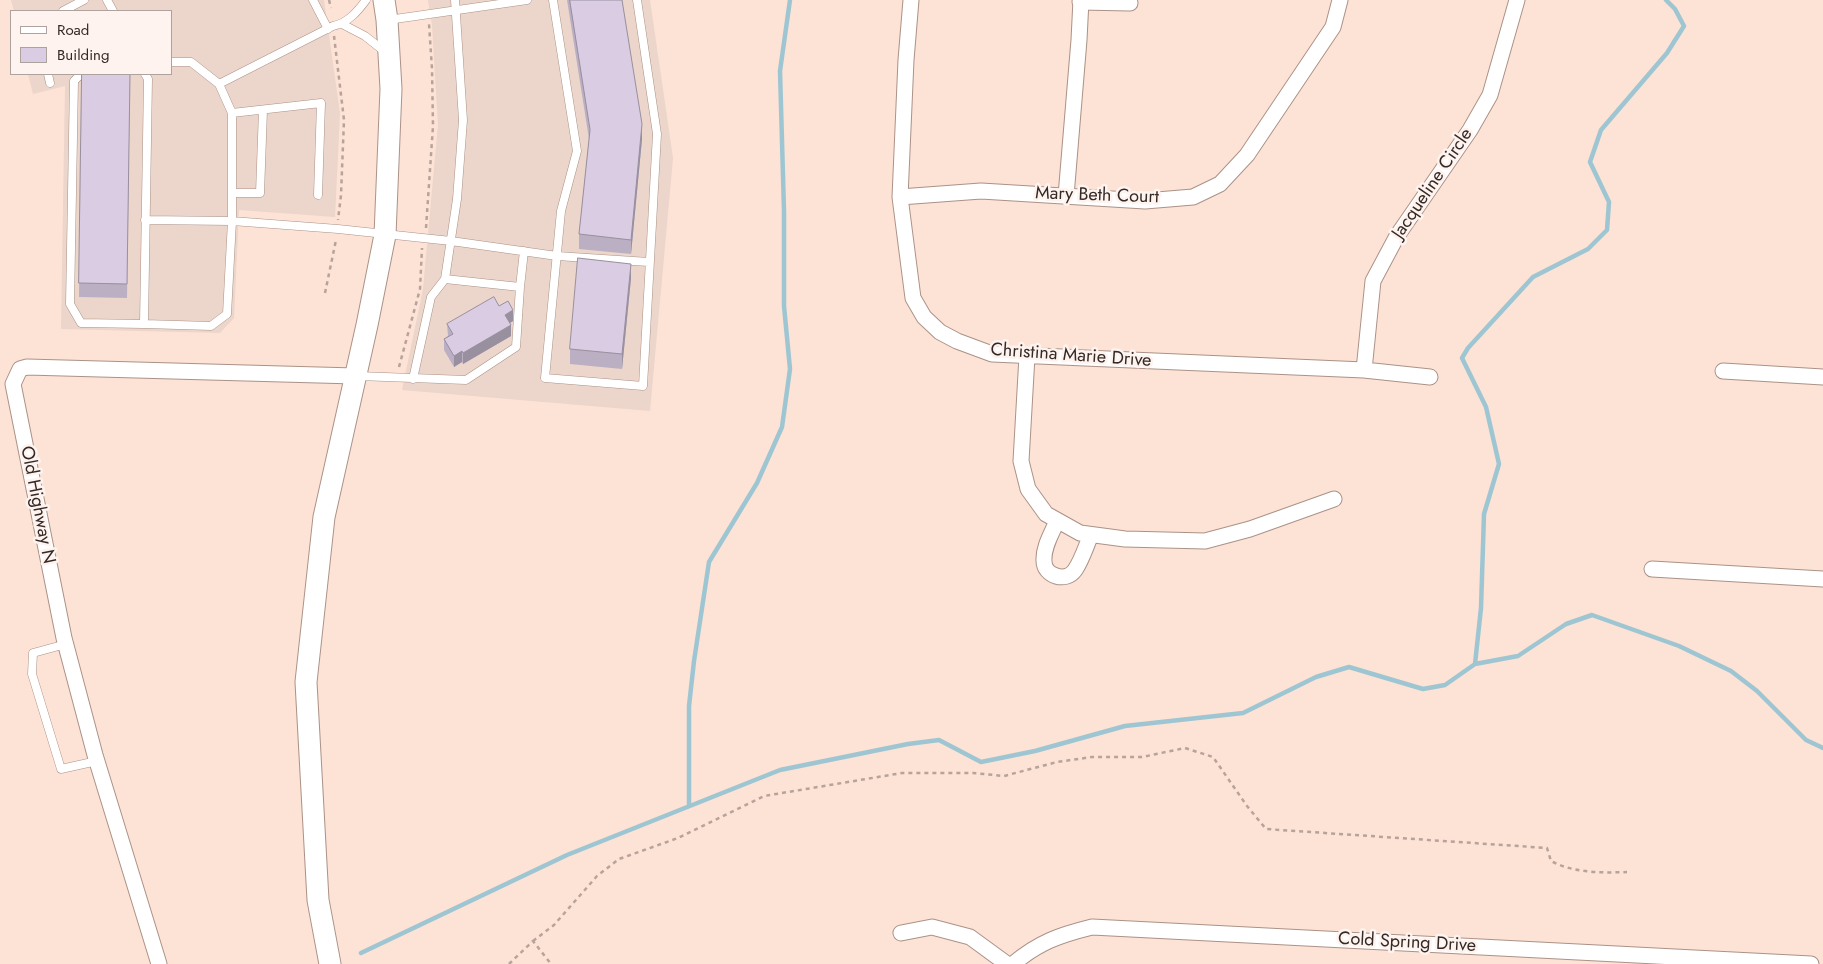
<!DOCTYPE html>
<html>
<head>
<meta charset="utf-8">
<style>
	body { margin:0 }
	#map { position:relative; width:1823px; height:964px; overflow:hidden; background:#fde2d6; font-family:Jost,sans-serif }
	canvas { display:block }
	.legend { position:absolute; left:10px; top:10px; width:162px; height:65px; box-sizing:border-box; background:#fef3ee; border:1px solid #ada29e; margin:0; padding:6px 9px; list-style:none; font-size:15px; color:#332925 }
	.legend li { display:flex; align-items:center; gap:10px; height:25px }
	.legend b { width:25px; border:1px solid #ada29e }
</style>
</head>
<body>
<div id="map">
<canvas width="1823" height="964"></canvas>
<ul class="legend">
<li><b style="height:6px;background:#fff"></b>Road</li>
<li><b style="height:14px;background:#d9cce3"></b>Building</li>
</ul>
</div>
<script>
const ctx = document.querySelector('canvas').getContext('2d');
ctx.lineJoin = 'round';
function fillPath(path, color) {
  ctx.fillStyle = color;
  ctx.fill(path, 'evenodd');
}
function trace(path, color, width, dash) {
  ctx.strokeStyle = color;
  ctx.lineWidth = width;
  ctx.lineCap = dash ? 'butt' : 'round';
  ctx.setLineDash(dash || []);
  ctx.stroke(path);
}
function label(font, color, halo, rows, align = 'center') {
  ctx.font = font + ' Jost,sans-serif';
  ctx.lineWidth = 5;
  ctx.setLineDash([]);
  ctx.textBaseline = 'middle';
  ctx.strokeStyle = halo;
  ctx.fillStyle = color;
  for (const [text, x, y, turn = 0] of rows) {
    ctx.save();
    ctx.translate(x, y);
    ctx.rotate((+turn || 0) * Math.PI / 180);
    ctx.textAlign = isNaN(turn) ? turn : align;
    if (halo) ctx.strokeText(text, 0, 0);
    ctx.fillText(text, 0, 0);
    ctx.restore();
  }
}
const commercial = new Path2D(`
	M11,0H324L340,113L335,217L239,210L234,318L220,333L61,329L65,86L33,94L28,74H171V11H14Z
	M428,0H650L673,158L650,411L402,390L423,289L438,125L432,25Z`);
const stream = new Path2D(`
	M1475,664L1481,608L1484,514L1499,464L1486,407L1462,358L1468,348L1533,277L1588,249L1607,230L1609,202L1590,162L1601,130L1667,53L1684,26L1675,9L1666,0
	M689,806V706L694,661L709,562L757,483L782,427L790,369L784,306V211L780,71L790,0
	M361,953L567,855L780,770L908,744L939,740L981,762L1035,751L1125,726L1243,713L1316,677L1349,667L1423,689L1445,685L1475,664L1518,656L1566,624L1592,615L1679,646L1731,671L1757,691L1806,740L1823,748`);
const path = new Path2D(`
	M329,0L331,8
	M334,36L344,120L341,195L338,220
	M426,228L433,126L432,69L429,24
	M325,293L336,240
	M399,367L420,289L422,248
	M533,941L554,925L597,876L619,859L678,838L764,796L902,773H973L1004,776L1057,762L1092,757H1142L1185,748L1213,757L1247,806L1266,829L1547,848L1551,861C1573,873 1602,873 1627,872
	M509,964L533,941L551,964`);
const lane = new Path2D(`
	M107,0L113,11
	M313,0L328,29
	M553,0L577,151L561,211L545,378L643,386L657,134L637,0
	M63,11L84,0
	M388,20L527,0
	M342,24L365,36L384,51
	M48,74L50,83
	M81,74L74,81L70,304L81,323L144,324
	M145,74L148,79L144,324L211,326L227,314L232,221V113L219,84L191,62H171
	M219,84L333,26C348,23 358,11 366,0
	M232,113L321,103L318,195
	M232,193H260L263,110
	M145,220L232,221L338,229L451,241L557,256L649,262
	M445,279L520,287L524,251
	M358,376L466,380L516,347L520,287
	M413,379L431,297L445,279L457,199L463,120L455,0
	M66,644L33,653L32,674L61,769L97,761`);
const street = new Path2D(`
	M911,0L906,60L900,197L913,298L924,317L940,332L957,341L992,354L1364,370L1430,377
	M1080,2L1130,3
	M1066,196L1079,40L1081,0
	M900,197L981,191L1145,201L1193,197L1220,184L1247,155L1333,27L1340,0
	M1027,356L1021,461L1028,489L1046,514L1080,533L1125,539L1205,541L1250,529L1334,499
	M1364,370L1373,281L1397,236L1470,130L1490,95L1517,0
	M1723,371L1823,377
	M1057,521C1052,533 1043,547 1044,561C1044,576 1066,583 1075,570C1082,560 1086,546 1091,535
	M1652,569L1823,579
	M901,933L932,927L970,937L1007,964
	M159,964L95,755L64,638L13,384L20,369L27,367L355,376
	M1013,964C1039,942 1060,935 1092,927L1811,964`);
const secondary = new Path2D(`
	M330,964L318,900L306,682L324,517L367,325L385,235L391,89L387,20L384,0`);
const wall = new Path2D(`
	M567,0H622L642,139L631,254L579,249V234L589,139Z
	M82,74H130L127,298L79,297Z
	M631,278L622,369L570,364V349Z
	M499,306L513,321L510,323L511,336L463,364L462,362L454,367L444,350V339L448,336L447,324Z`);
const shadedWall = new Path2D(`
	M642,124V139L631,254V240Z
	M631,264V278L622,369V354Z
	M513,310V321L505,326V315Z
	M511,325V336L463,364V353Z
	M462,351V362L454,367V356Z`);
const building = new Path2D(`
	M570,0H622L642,124L631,240L579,234L590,130Z
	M82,74H130L127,284L79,283Z
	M578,258L631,264L622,354L570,349Z
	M494,297L499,306L508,301L513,310L505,315L511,325L463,353L462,351L454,356L444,339L453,334L447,324Z`);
const streetNames = [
	["Jacqueline Circle",1433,184,-56],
	["Mary Beth Court",1097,196,2],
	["Christina Marie Drive",1071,356,4],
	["Old Highway N",37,505,79],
	["Cold Spring Drive",1407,943,3]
];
fillPath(commercial, '#ecd5ca');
trace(stream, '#9ec6d2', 4.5);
trace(lane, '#ab9287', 9);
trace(street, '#ab9287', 17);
trace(secondary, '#ab9287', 23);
trace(path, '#b8a39a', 2.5, [4, 4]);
trace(lane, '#fff', 8);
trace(street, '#fff', 15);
trace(secondary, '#fff', 21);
fillPath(wall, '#bbafc3');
fillPath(shadedWall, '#988f9f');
fillPath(building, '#d9cce3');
trace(building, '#988f9f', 1);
label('18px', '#332925', '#fef3ee', streetNames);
</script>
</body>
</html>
